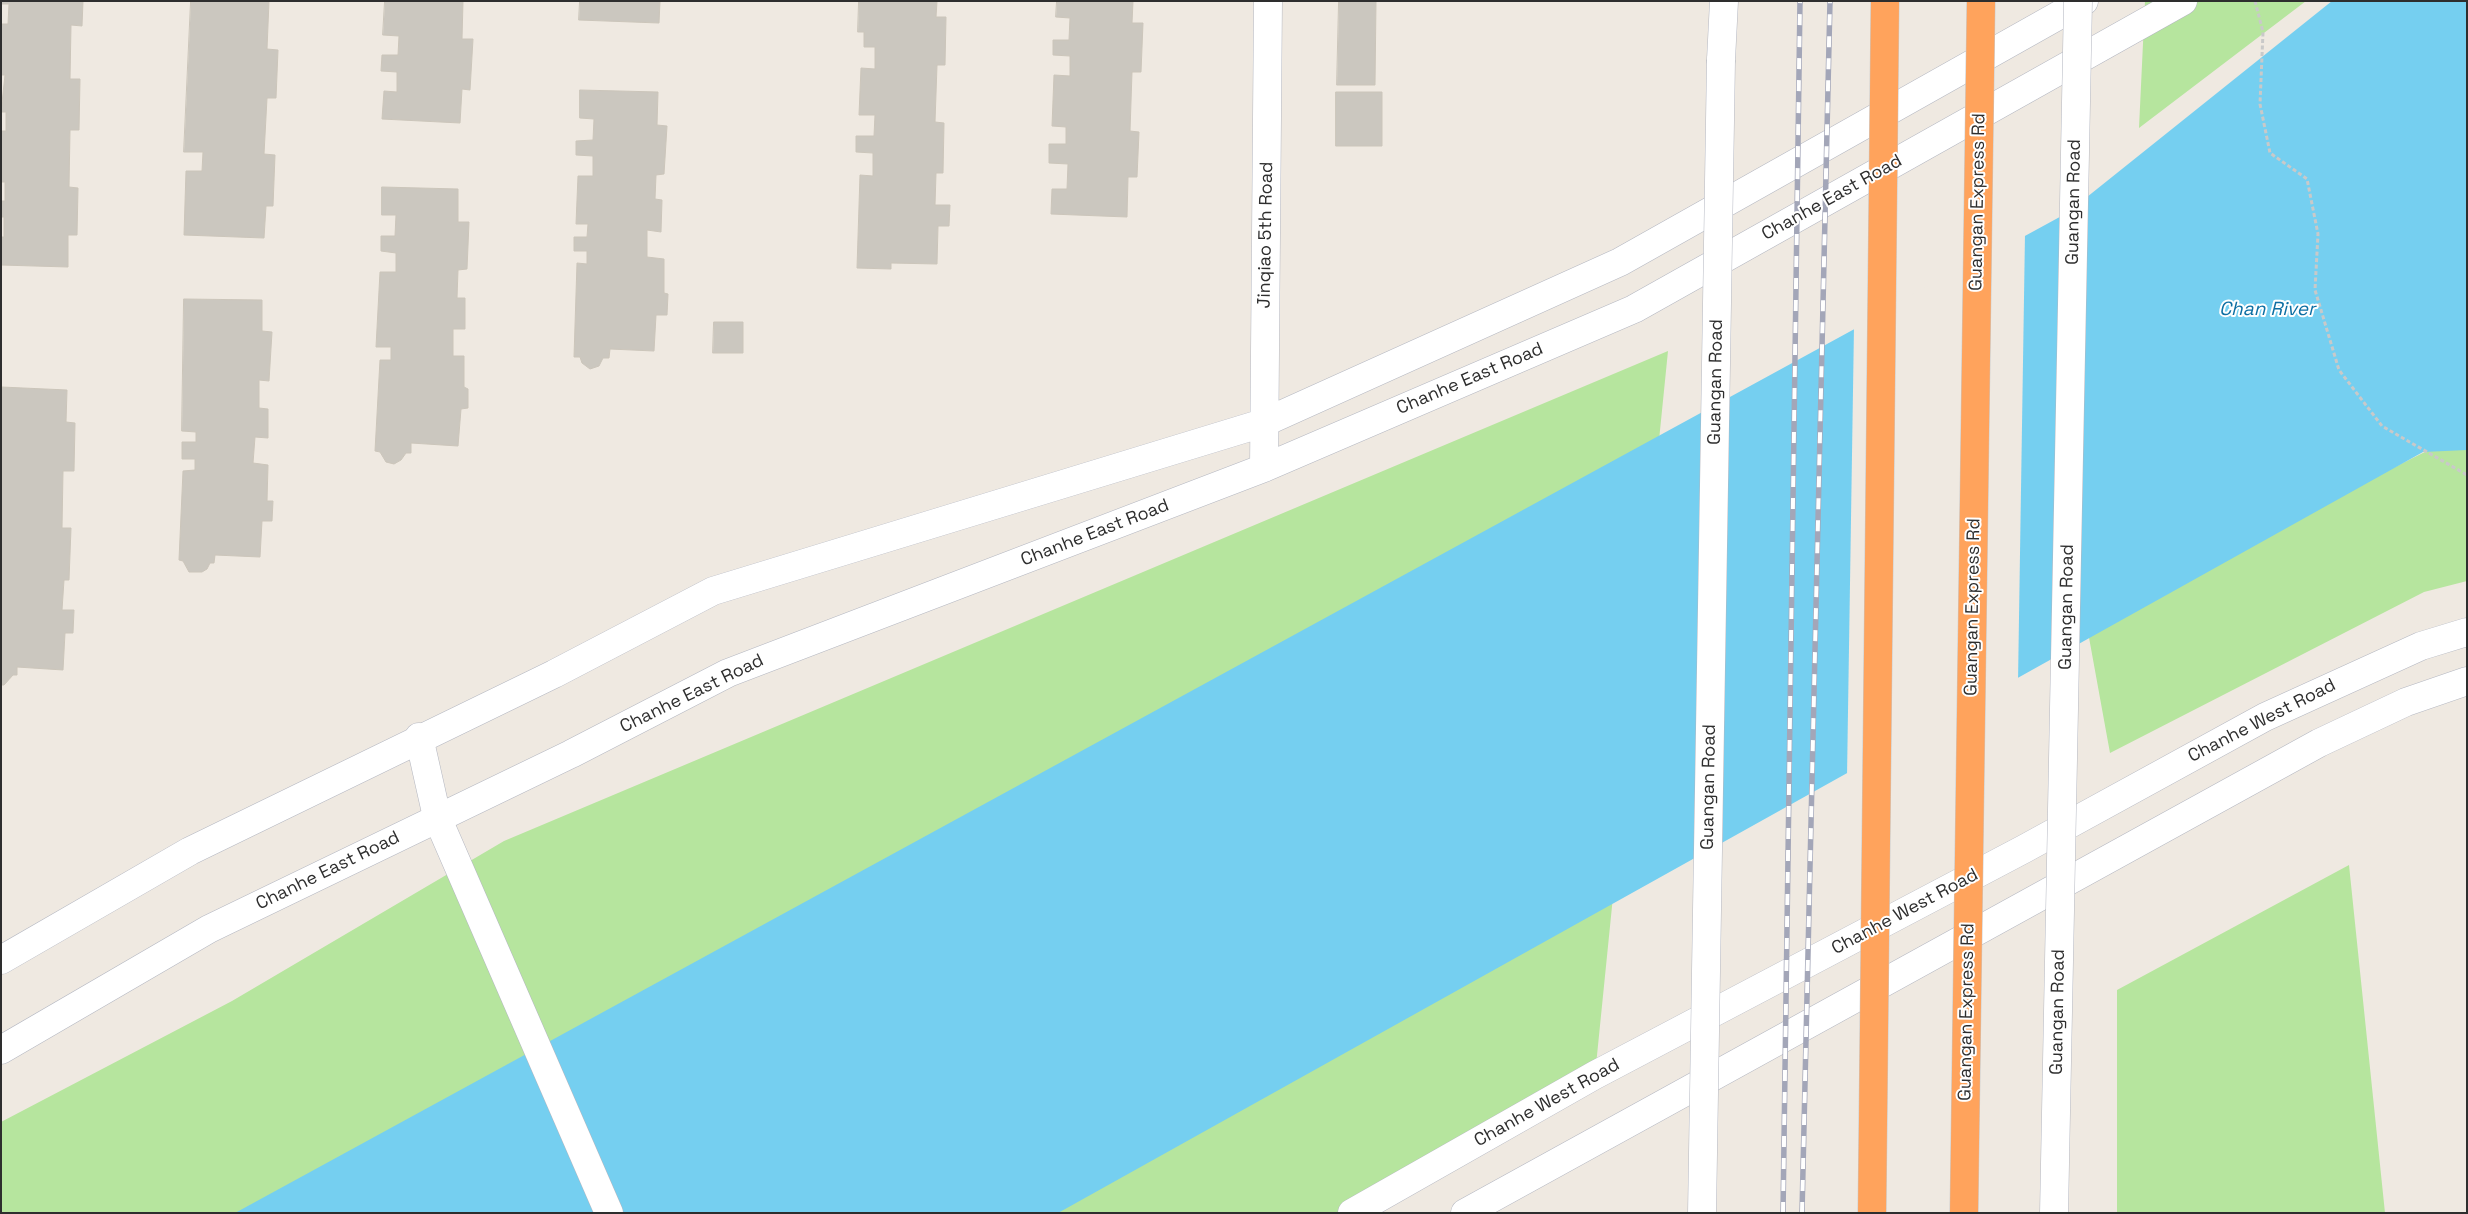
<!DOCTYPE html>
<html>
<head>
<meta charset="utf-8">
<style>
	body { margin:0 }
	#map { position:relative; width:2468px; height:1214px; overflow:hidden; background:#efe9e1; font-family:"Space Grotesk",sans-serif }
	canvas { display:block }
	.frame { position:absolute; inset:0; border:2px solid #2e2e2e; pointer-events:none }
</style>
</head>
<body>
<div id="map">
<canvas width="2468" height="1214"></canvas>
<div class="frame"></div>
</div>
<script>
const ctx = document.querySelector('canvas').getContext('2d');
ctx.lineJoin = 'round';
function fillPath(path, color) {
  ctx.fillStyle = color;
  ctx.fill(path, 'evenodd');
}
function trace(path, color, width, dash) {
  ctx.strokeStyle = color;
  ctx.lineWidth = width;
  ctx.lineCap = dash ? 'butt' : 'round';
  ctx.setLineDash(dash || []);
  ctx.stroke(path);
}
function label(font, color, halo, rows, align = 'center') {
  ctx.font = font + ' "Space Grotesk",sans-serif';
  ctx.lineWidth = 4;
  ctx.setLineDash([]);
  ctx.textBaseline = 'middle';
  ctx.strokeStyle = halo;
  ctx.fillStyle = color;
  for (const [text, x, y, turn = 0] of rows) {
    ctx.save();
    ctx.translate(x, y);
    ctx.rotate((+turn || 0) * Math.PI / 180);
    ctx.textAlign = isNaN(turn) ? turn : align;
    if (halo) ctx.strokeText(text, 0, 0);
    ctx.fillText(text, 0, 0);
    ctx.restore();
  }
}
const green = new Path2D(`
	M2145,1H2306L2139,128Z
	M1668,351L1595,1075L1354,1213H1V1122L232,1001L504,841Z
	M2467,431V581L2424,592L2110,753L2086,621Z
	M2349,865L2385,1213H2117V990Z`);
const water = new Path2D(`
	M2332,1H2467V450L2423,452L1058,1213H235L2067,213Z`);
const pier = new Path2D(`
	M2025,233L2018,681L1847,776L1854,326Z`);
const building = new Path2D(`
	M1,1H83L82,26L71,25L70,79H80L79,130H70L69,187L78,188L77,235H68V267L1,265V237H4V217H1V201H5V182H1V131H6V112H1L5,75H1V24H8L9,4H1Z
	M191,1H269L267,49L278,50L276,98H267L264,154L275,155L273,206H266L264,238L184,235L186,171H202L203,152H184Z
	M385,1H463L462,39H473L470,90L462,89L460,123L382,119L384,91L397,92V72L381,71L382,55H398L399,36L383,35Z
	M580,1H660L659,23L579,20Z
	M859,1H937L936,17H946L945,65H937L935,122L944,123L943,173H936L935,205H950L949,226H938L937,264L891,263V269L857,268L860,175L873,176V153L856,152V136H874L875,115H859L861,68L875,69V47H864V32H858Z
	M1057,1H1133L1132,23H1143L1141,72H1132L1130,131L1139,132L1137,177H1128L1127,217L1051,214L1052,189H1067L1068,164L1049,163V144H1066V127L1052,126L1054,75L1070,76V56L1053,55V40H1069L1070,18L1056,17Z
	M1339,1H1376L1375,85H1337Z
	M580,90L658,92L657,125L667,126L664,174L656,175L655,199L662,200L661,232L647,230V257L664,259V293L668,294L667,315H656L654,351L610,349L609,358H603L599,366L590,369L582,363L580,357H574L577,263L587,264V251H574V237H587L588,224H576L578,176H593V156L576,155V141L593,140L594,119L580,118Z
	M1336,92H1382V146H1336Z
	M382,187L458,189V222H469L467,269L458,270L457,298H465V329H453V356H464V387L468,389V408L461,409L458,446L411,443V453H406L401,460L394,464L386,462L380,452L375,451L380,360H391V347H376L380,272H396V253L381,251V236H395L396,215H382Z
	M184,299L262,300V331L272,332L269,381L259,380V408L268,409V438L255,437L253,463L268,465L267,501H273L272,521H262L260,557L215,555L214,563H210L207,569L202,572H189L183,561L179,560L183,471L195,470V459H182V442H196V432L182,431Z
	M714,322H743V353H713Z
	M1,387L67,390L66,422L75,423L74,471H63L62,528H71L69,580H64L62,610H74L73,633H65L63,670L17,667V675H13L4,685H1Z`);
const path = new Path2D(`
	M2255,1L2263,32L2260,104L2270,153L2307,179L2318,234L2315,290L2339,370L2382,426L2467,475`);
const street = new Path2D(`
	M419,737L437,817L609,1213`);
const secondary = new Path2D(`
	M1721,60L1724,1
	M1264,468L1268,1
	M1,960L190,851L554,674L713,591L1263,423L1620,262L2084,1
	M1,1050L209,929L571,754L728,673L1264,468L1634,309L2183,1
	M1352,1213L1595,1075L2024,849L2265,717L2421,646L2467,632
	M1465,1213L2319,743L2406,702L2467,681`);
const rail = new Path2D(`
	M1783,1213L1800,1
	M1802,1213L1830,1`);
const secondaryBridge = new Path2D(`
	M1702,1213L1721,60
	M2054,1213L2078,1`);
const highwayBridge = new Path2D(`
	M1872,1213L1885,1
	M1964,1213L1981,1`);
const streetNames = [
	["Chanhe East Road",1832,198,-29],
	["Guangan Express Rd",1978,202,-89],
	["Guangan Road",2074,202,-89],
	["Jinqiao 5th Road",1266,235,-89],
	["Chanhe East Road",1470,379,-23],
	["Guangan Road",1716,382,-89],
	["Chanhe East Road",1095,533,-21],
	["Guangan Express Rd",1973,607,-89],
	["Guangan Road",2067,607,-89],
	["Chanhe East Road",692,694,-26],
	["Chanhe West Road",2262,721,-27],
	["Guangan Road",1709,787,-89],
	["Chanhe East Road",328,871,-26],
	["Chanhe West Road",1905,912,-28],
	["Guangan Express Rd",1967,1012,-89],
	["Guangan Road",2058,1012,-89],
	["Chanhe West Road",1547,1103,-29]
];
const waterNames = [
	["Chan River",2267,310]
];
fillPath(green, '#b6e59e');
fillPath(water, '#75cff0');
fillPath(pier, '#efe9e1');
fillPath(building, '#cbc7bf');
trace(building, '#cbc5ba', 1);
trace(street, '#b4b7c1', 29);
trace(secondary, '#b4b7c1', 29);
trace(path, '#c9c9c9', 3, [4, 2.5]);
trace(street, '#fff', 28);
trace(secondary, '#fff', 28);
trace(rail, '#a3a6b8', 5.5);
trace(rail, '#fff', 4, [11]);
trace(secondaryBridge, '#b4b7c1', 29, []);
trace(highwayBridge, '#c9c9c9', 29, []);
trace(secondaryBridge, '#fff', 28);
trace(highwayBridge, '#ffa35c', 28);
label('18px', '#2e2e2e', '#fff', streetNames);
label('italic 19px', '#0d6fa3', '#fff', waterNames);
</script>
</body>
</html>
